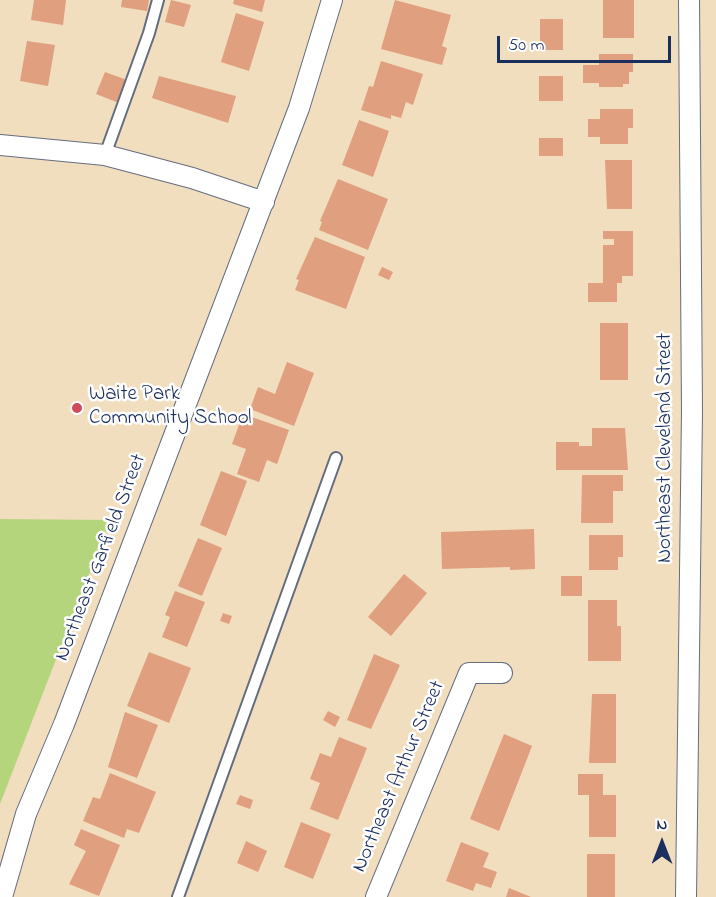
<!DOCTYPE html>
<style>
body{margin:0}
#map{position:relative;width:716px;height:897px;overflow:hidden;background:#f0debe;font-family:"Indie Flower",sans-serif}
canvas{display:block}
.north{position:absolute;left:632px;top:813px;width:60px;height:60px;-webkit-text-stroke:4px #fff;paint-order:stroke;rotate:0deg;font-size:16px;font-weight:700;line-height:24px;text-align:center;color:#1b2f5e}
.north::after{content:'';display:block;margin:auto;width:21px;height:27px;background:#1b2f5e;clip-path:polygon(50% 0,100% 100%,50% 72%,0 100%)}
.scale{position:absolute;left:497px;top:36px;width:174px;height:27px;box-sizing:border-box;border:3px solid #1b2f5e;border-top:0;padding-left:8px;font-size:18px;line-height:21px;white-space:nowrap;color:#1b2f5e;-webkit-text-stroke:4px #fff;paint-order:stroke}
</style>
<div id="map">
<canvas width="716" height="897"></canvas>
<div class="north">N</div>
<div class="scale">50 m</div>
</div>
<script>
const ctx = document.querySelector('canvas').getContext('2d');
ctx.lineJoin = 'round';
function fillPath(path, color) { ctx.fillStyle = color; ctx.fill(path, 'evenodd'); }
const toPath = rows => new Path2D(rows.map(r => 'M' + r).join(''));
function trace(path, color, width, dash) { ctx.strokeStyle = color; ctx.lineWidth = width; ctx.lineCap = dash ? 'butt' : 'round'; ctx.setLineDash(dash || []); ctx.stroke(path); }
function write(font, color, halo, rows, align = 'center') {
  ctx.font = font + ' "Indie Flower",sans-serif'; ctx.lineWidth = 5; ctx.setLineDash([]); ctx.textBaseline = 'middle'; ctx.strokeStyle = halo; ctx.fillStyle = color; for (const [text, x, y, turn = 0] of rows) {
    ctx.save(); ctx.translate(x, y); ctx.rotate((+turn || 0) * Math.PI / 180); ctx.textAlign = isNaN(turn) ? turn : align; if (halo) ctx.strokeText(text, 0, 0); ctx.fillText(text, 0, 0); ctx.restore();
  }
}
fillPath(toPath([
 [0,519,110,520,0,804]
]), '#b4d57c');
fillPath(toPath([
 [34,0,66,0,63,25,31,20],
 [122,0,149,0,147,11,121,7],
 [171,0,191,5,184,27,165,22],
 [234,0,265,0,262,12,233,4],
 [395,0,451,15,442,46,447,48,442,65,381,49],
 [603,0,634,0,634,38,603,38],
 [236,13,264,22,249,71,221,62],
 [540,19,563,19,563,50,540,50],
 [27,41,55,45,48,86,20,81],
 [599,54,633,54,633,72,629,72,629,84,623,84,623,87,599,87,599,83,583,83,583,65,599,65],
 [381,61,423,74,413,105,406,102,401,118,391,115,391,119,361,110,369,86,373,87],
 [105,72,127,80,119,103,96,94],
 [159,76,236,96,228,123,152,98],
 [539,76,563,76,563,101,539,101],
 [600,109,633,109,633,128,628,128,628,144,600,144,600,137,588,137,588,119,600,119],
 [359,120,389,131,373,177,342,165],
 [539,138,563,138,563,156,539,156],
 [605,160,632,160,632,209,607,209],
 [338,179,388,199,368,250,319,230,322,222,320,221],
 [603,231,633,231,633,276,622,276,622,283,617,283,617,302,588,302,588,283,603,283,603,245,614,245,614,239,603,239],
 [315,237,365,257,346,309,295,290,299,280,296,279],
 [382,267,393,272,389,280,378,275],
 [600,323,628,323,628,380,600,380],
 [287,362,314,373,294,426,250,409,258,387,275,394],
 [243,414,289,430,277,464,267,460,259,482,237,474,246,449,232,444],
 [592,428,625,428,628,470,556,470,556,442,579,442,579,446,592,446],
 [221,471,247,481,226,536,200,525],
 [582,475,623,475,623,491,613,491,613,523,581,523],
 [534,529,535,569,510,570,510,567,442,569,441,532],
 [589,535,623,535,623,557,618,557,618,570,589,570],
 [198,538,222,548,202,596,178,586],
 [404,574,427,593,391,636,368,617],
 [561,576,582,576,582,596,561,596],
 [175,591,205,602,187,647,162,637,170,617,165,615],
 [588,600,617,600,617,626,621,626,621,661,588,661],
 [223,613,232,616,229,624,220,621],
 [149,652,191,668,169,723,127,706],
 [374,654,400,665,371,729,347,720],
 [592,694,616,694,616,763,589,763],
 [328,711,340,717,335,727,323,720],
 [125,712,158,725,137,778,108,767],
 [504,734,532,746,499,831,470,819],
 [339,737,367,748,338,820,310,809,320,783,310,779,320,753,331,757],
 [110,773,156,792,139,833,127,829,124,838,83,821,93,797,100,799],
 [578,774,603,774,603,795,616,795,616,837,589,837,589,795,578,795],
 [240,795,253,800,250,809,236,804],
 [301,822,331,834,313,879,284,867],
 [81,829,120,845,99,896,69,884,86,851,74,845],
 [246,841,267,851,258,872,237,863],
 [461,842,489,853,483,867,497,872,491,888,476,883,473,891,446,881],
 [587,854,615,854,615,897,587,897],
 [509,888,531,897,506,897]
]), '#e09f7e');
const lane = toPath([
 [105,155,149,33,158,0],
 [178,897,336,458]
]);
const street = toPath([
 [0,145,105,155,192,178,264,202],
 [2,897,26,814,64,724,299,108,332,0],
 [376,897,469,673,502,673],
 [686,897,692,410,689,0]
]);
trace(lane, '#666c80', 14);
trace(street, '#666c80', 22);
trace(lane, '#fff', 10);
trace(street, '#fff', 20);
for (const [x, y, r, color] of [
 [77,408,6,"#d1495b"]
]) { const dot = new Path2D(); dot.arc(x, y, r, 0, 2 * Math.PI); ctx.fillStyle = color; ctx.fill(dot); trace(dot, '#fff', 2); }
write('21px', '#1b2f5e', '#fff', [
 ["Waite Park",89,396],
 ["Community School",89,420]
], 'left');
write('21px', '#1b2f5e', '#fff', [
 ["Northeast Cleveland Street",667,448,-90],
 ["Northeast Garfield Street",102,558,-69],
 ["Northeast Arthur Street",400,777,-67]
]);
</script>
